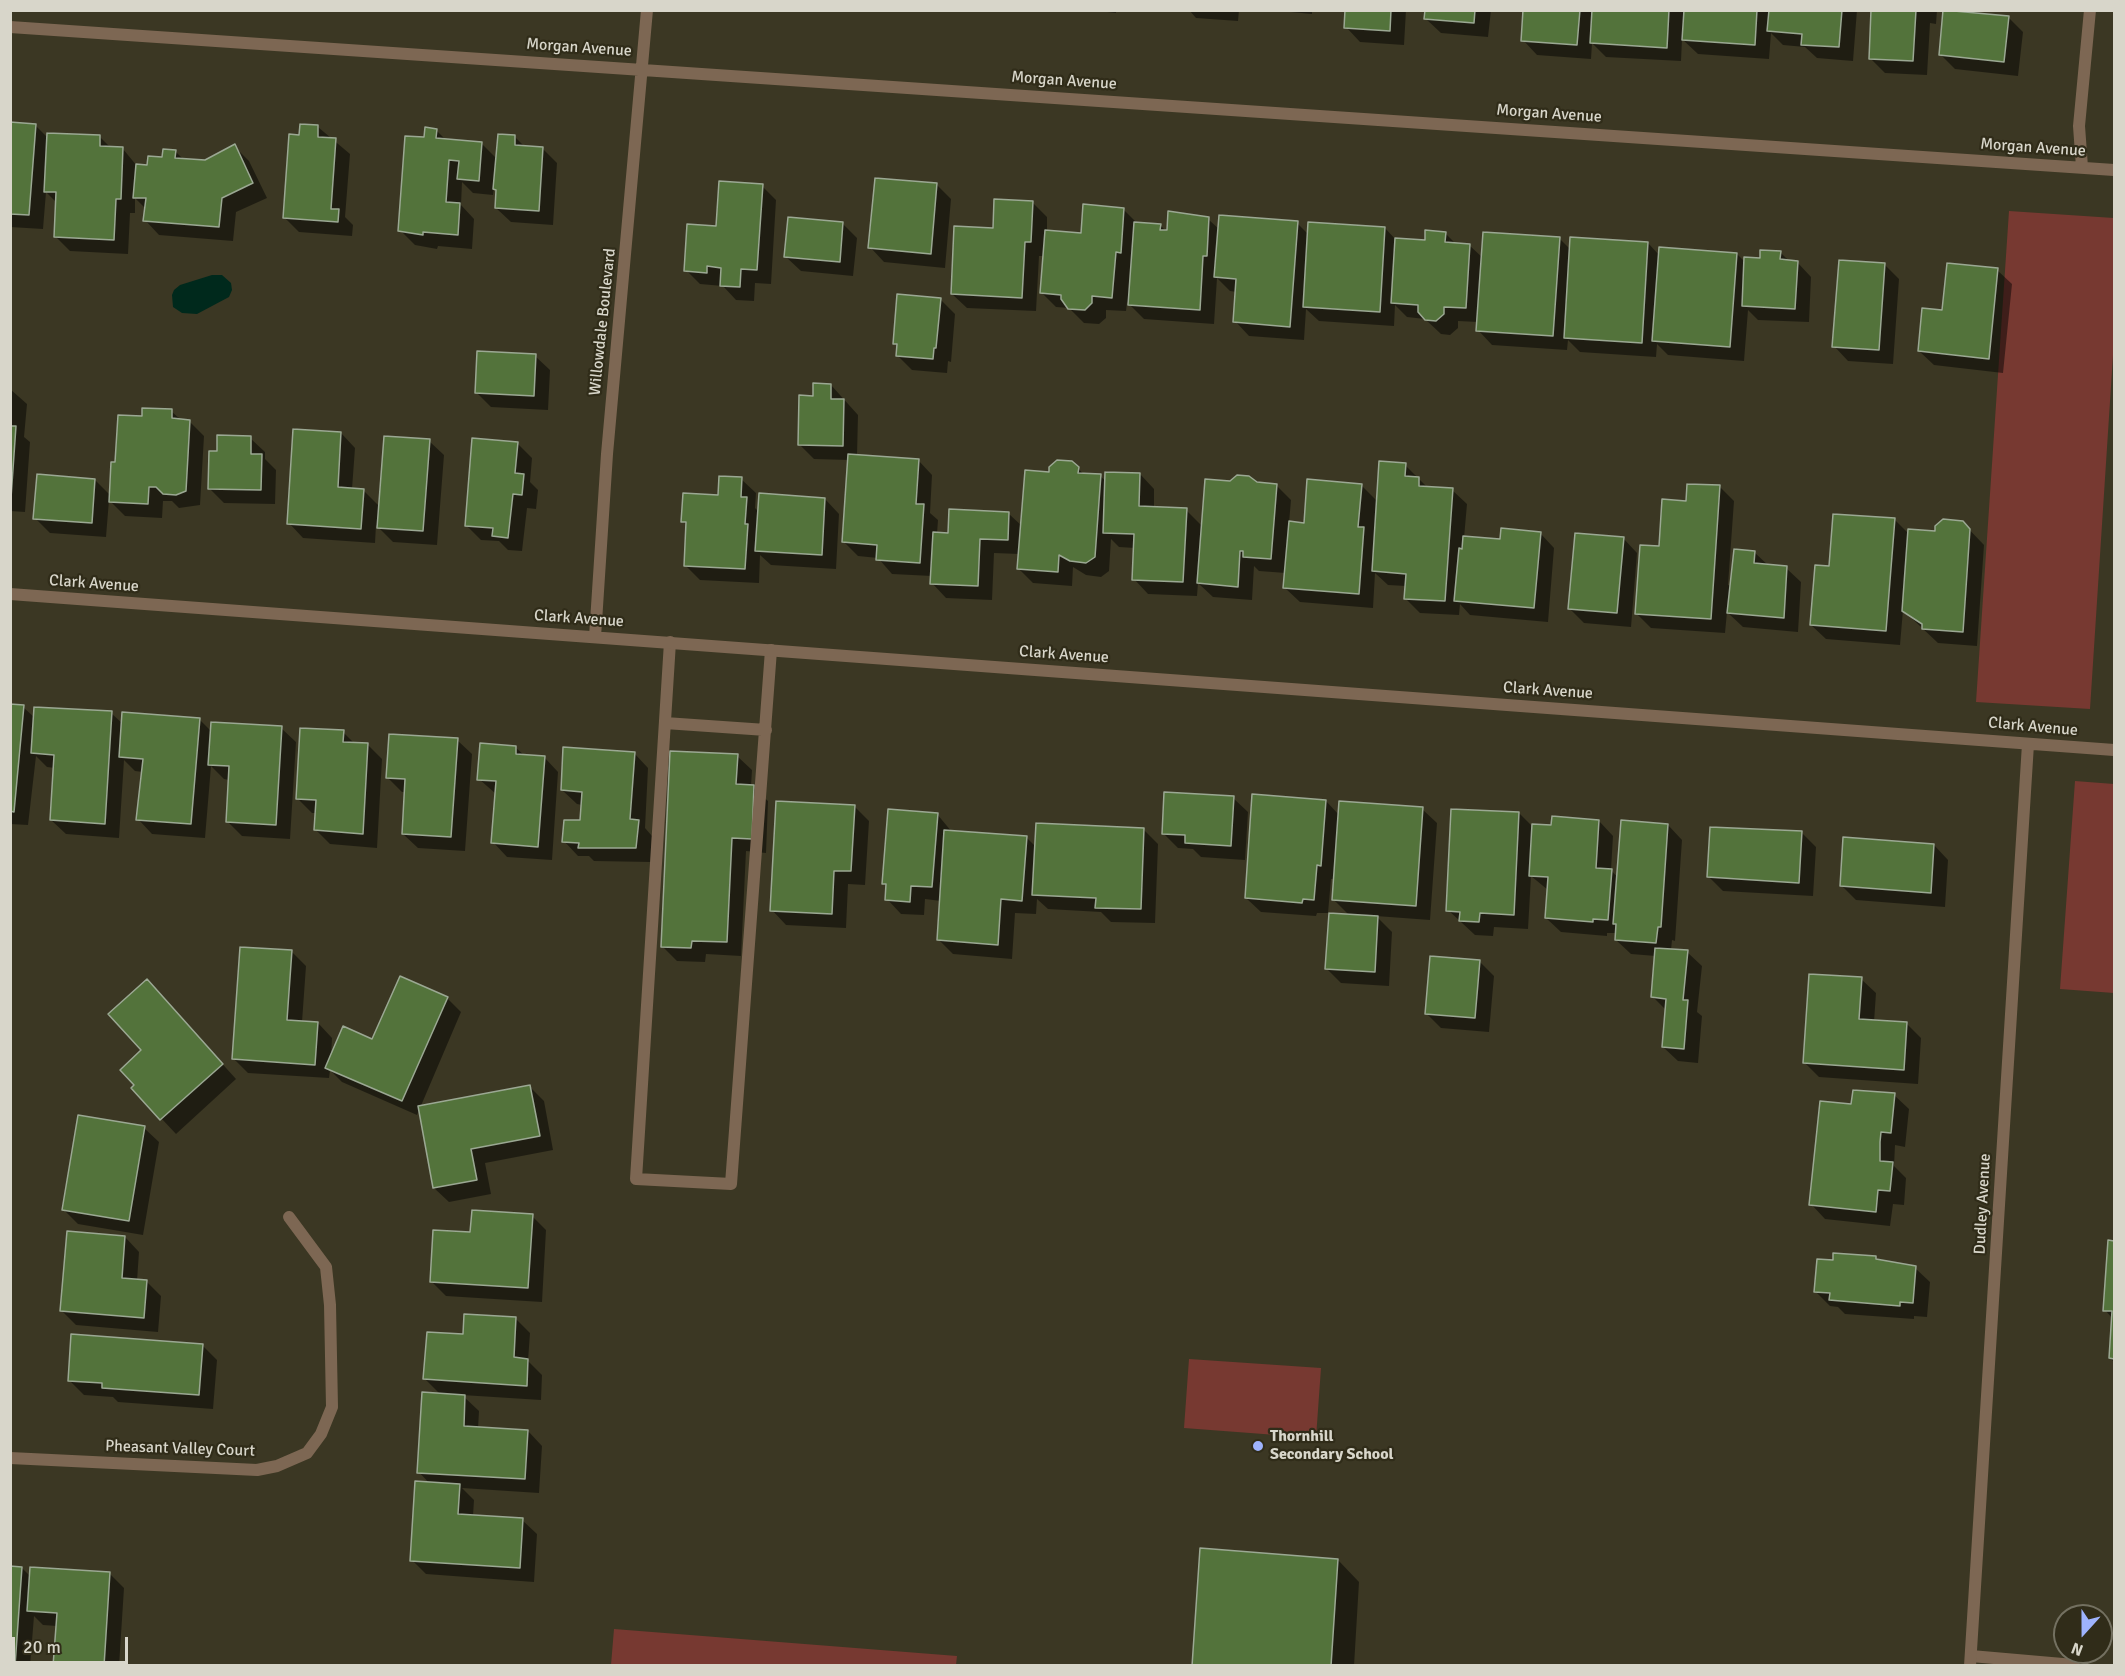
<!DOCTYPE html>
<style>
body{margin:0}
#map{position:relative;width:2125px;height:1676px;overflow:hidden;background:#3b3723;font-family:Signika,sans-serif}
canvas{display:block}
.frame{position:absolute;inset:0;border:12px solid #d8d6ca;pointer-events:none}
.north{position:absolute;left:2053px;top:1604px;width:60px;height:60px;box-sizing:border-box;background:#302c19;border:2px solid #737060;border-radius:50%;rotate:201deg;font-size:16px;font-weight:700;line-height:24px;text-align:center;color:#d8d6ca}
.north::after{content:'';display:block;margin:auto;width:21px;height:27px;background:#9eb3fd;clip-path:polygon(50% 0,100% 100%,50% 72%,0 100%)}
.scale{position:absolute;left:12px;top:1637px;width:116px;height:27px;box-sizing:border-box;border:3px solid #d8d6ca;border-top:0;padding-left:8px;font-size:18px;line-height:21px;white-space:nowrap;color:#d8d6ca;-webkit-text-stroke:4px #302c19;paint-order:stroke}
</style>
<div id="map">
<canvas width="2125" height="1676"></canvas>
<div class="frame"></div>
<div class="north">N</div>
<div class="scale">20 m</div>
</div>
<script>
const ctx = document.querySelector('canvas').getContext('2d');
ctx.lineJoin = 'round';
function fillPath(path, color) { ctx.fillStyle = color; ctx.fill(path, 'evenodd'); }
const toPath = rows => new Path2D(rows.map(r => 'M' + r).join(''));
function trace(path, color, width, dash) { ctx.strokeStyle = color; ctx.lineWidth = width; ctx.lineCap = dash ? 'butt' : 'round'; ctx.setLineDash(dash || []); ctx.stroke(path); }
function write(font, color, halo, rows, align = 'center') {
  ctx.font = font + ' Signika,sans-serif'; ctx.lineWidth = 4.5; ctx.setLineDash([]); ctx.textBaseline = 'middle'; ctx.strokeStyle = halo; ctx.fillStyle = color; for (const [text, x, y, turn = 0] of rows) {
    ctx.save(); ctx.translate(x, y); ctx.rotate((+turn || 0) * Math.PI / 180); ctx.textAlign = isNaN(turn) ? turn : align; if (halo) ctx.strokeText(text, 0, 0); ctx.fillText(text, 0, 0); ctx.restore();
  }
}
fillPath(toPath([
 [2009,211,2114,218,2114,340,2090,709,1976,702],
 [2075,781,2114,784,2114,993,2060,989],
 [1189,1359,1321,1368,1316,1438,1184,1428],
 [614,1629,957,1656,956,1665,611,1665]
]), '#773931');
fillPath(toPath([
 [212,275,222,275,231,283,232,290,229,297,197,314,182,313,173,307,172,295,174,290,180,285]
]), '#00291c');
fillPath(toPath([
 [1090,10,1116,10,1116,13],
 [1189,10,1239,10,1238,21,1196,18],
 [1269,10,1312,10,1312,14],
 [1347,10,1406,10,1404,45,1360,42,1346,27],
 [1427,10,1491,10,1488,37,1441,33,1426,19],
 [1525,10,1857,10,1853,61,1817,58,1805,47,1783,45,1771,33,1769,59,1698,54,1682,39,1681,61,1606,57,1592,43,1591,59,1537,55,1523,40],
 [1873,10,1937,10,1936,24,1930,23,1927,75,1885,73,1870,58],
 [2008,17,2023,32,2018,76,1955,69,1940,54],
 [10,123,35,125,48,138,100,137,111,148,123,149,137,166,148,167,163,159,164,151,176,152,184,160,205,162,234,146,249,161,267,198,236,212,233,241,159,235,145,220,146,209,135,198,135,213,130,213,128,254,70,251,56,237,57,203,46,192,43,229,10,227],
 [318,127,350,154,345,217,353,225,352,236,299,232,284,217,301,137],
 [436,130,447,141,481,143,497,159,515,137,525,147,542,148,557,163,553,225,511,222,496,208,497,192,494,188,493,195,473,193,462,182,461,205,474,219,472,249,438,246,437,249,415,245,400,230,425,139],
 [937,185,951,199,945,268,884,262,870,247],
 [762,186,776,200,771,284,755,283,754,301,736,300,723,286,700,284,686,270,717,228],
 [1033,203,1047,217,1047,232,1082,235,1123,209,1138,224,1160,225,1168,233,1208,219,1220,230,1297,223,1309,235,1385,228,1396,240,1426,241,1445,233,1456,244,1469,245,1483,258,1559,238,1571,250,1648,243,1660,256,1737,254,1746,263,1780,252,1790,262,1797,262,1811,277,1809,322,1758,320,1748,310,1744,361,1668,355,1657,344,1656,357,1580,352,1568,340,1567,350,1492,345,1478,330,1478,322,1458,321,1458,328,1450,335,1441,334,1425,319,1407,317,1395,305,1394,326,1319,321,1306,309,1304,340,1249,336,1235,321,1237,292,1230,291,1217,278,1214,324,1144,319,1127,302,1126,311,1106,310,1106,318,1099,324,1084,323,1069,308,1056,307,1041,292,1044,256,1039,256,1036,311,967,308,952,294,994,230],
 [842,223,857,238,853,276,801,271,786,257],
 [1885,265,1899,279,1893,364,1848,361,1834,346],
 [1997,270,2012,284,2003,373,1934,365,1919,351,1943,311],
 [940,299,955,314,951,362,948,361,947,373,912,370,897,355,898,347,895,343],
 [535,356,550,370,548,410,491,407,477,393],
 [831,385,858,415,857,456,918,460,932,475,930,513,938,520,937,534,950,534,1009,514,1022,526,1050,474,1078,468,1084,475,1100,476,1107,482,1140,474,1154,489,1154,508,1186,510,1202,526,1256,484,1276,485,1291,500,1289,523,1305,524,1361,485,1378,502,1405,465,1428,488,1452,490,1467,504,1464,538,1501,540,1540,533,1554,548,1548,622,1470,615,1460,604,1459,615,1420,613,1405,598,1406,586,1388,585,1375,573,1373,608,1300,602,1285,588,1286,573,1259,571,1254,566,1252,600,1213,597,1198,583,1197,596,1148,594,1134,579,1135,548,1119,547,1111,539,1109,571,1101,577,1086,575,1073,567,1072,586,1033,583,1018,568,1019,554,994,553,992,600,946,598,932,583,932,576,892,574,878,558,858,556,844,542,849,460,814,459,799,444,814,397],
 [10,389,27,404,24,437,30,442,25,512,10,511],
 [171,411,181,420,189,421,204,436,200,505,179,508,172,501,163,501,162,518,125,516,109,500,106,537,50,533,35,518,95,480,111,496,117,464,143,418],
 [341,433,355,448,352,489,363,490,380,507,429,441,444,455,437,545,393,542,376,525,375,543,303,538,289,523],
 [250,438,265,452,265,459,276,470,275,504,224,503,209,488,218,453],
 [517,443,532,458,530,482,538,490,536,509,527,508,522,551,508,550,499,541,481,540,466,525],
 [741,479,756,493,755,508,759,512,825,499,839,514,836,569,771,565,760,555,759,583,700,580,685,565,688,526,682,521],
 [1720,487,1734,501,1728,585,1731,586,1754,552,1769,566,1786,568,1801,582,1798,632,1743,627,1727,612,1725,633,1651,628,1637,614,1660,548,1687,502],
 [1894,519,1909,534,1936,533,1962,522,1984,545,1977,646,1938,643,1903,610,1900,645,1826,639,1811,625,1830,568],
 [1623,538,1637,553,1631,627,1584,623,1570,609],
 [10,706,23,707,35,718,111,713,123,724,200,720,212,732,281,728,296,742,290,839,242,836,227,821,229,780,224,779,211,766,205,838,152,834,138,819,143,772,135,771,124,760,119,838,66,834,51,820,55,768,47,767,36,756,28,825,10,824],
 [343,732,355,744,368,745,382,759,377,848,330,844,316,830,317,813,312,813,297,798],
 [457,740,472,754,465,851,418,848,403,834,406,792,402,792,387,777],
 [515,747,525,756,544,757,558,772,552,860,507,857,493,842,496,794,479,779],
 [634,753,648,768,645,828,652,836,651,862,594,861,589,856,578,856,564,841,581,822,582,805,577,804,562,790],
 [737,756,752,770,751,786,768,801,766,853,746,851,741,956,706,954,705,962,677,961,662,946],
 [1233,798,1248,812,1245,860,1201,857,1193,849,1178,848,1163,833],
 [1326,801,1340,816,1422,809,1437,823,1430,920,1376,916,1392,932,1389,986,1341,983,1327,969,1350,916,1334,900,1335,879,1331,879,1328,913,1317,913,1316,916,1261,912,1246,898],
 [855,807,869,821,865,885,848,884,846,928,786,925,772,910],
 [1519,813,1534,828,1599,821,1613,836,1611,870,1618,878,1668,825,1682,840,1675,941,1672,940,1671,950,1687,952,1702,966,1697,1012,1702,1016,1698,1063,1678,1061,1663,1047,1667,1011,1652,996,1656,956,1631,954,1616,940,1617,933,1607,933,1607,936,1561,932,1546,918,1548,890,1531,876,1528,929,1494,927,1493,936,1475,935,1448,910],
 [937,814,952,832,1026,837,1036,847,1144,830,1158,844,1155,923,1111,922,1101,912,1048,909,1037,899,1036,914,1015,913,1012,959,953,954,939,940,941,901,925,899,924,915,901,914,887,899,887,887,884,884],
 [1801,832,1816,847,1813,896,1723,891,1708,876],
 [1934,845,1948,860,1945,907,1856,900,1841,885],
 [291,951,306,966,302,1022,318,1023,332,1038,331,1058,373,1041,447,998,461,1012,417,1115,342,1082,330,1070,329,1078,248,1073,233,1058],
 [1479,961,1494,976,1489,1032,1441,1028,1426,1013],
 [1861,979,1876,993,1874,1022,1907,1024,1921,1038,1918,1084,1819,1077,1805,1063],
 [161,996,236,1079,176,1134,133,1088],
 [529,1086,544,1101,553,1150,485,1163,491,1194,449,1202,434,1188],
 [1894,1095,1909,1109,1905,1147,1895,1145,1894,1166,1906,1178,1904,1205,1893,1204,1890,1226,1825,1219,1811,1204,1853,1106],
 [144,1128,159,1142,143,1235,78,1224,64,1210],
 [532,1216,546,1230,542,1302,446,1296,431,1281,472,1234],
 [125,1237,139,1252,137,1281,147,1282,161,1296,158,1332,76,1325,61,1310],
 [2109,1242,2114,1242,2114,1362,2110,1358,2113,1319,2105,1310],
 [1875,1257,1880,1261,1915,1268,1930,1282,1927,1317,1914,1316,1914,1319,1845,1314,1838,1307,1830,1306,1816,1292,1834,1262],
 [515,1318,530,1333,528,1361,542,1375,541,1400,462,1395,479,1411,478,1429,528,1431,542,1446,539,1493,462,1488,474,1500,473,1516,522,1520,537,1534,534,1582,426,1574,412,1560,430,1484,419,1472,441,1395,425,1379,465,1335],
 [202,1345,217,1360,213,1409,118,1402,113,1397,84,1395,69,1380],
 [1338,1560,1359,1582,1354,1666,1193,1666],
 [22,1568,31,1577,110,1574,124,1588,119,1666,55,1666,57,1626,43,1625,34,1616,30,1666,10,1666]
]), '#0007');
const building = toPath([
 [1345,10,1391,10,1390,31,1344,28,1345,10],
 [1425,10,1475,10,1474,23,1424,19,1425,10],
 [1523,10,1580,10,1577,45,1521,41,1523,10],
 [1592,10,1669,10,1667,48,1590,43,1592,10],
 [1684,10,1757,10,1755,45,1682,40,1684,10],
 [1769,10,1842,10,1839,47,1801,45,1802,34,1767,31,1769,10],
 [1871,10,1916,10,1913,61,1869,59,1871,10],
 [1943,10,2009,16,2004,62,1939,55,1943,10],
 [10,122,36,124,29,215,10,214,10,122],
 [300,124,318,125,318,137,336,138,331,209,339,209,338,222,283,218,289,134,299,135,300,124],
 [425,127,437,129,436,138,482,142,479,181,457,179,459,161,449,160,446,202,460,203,458,235,423,232,423,235,398,231,405,136,424,137,425,127],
 [47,133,100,135,100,146,123,147,121,199,116,199,114,240,54,237,56,192,44,192,47,133],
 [498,134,515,135,515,145,543,147,539,211,495,208,496,190,493,189,498,134],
 [235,144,253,183,222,198,219,227,143,221,146,198,133,198,136,164,147,165,148,156,162,157,163,149,176,150,175,158,205,160,235,144],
 [875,178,937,183,931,254,868,248,875,178],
 [719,181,763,184,757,270,741,269,740,287,720,286,721,268,707,266,707,273,684,271,687,224,716,226,719,181],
 [994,199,1033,201,1031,242,1025,242,1022,298,951,294,954,226,993,228,994,199],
 [1083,204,1124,208,1121,253,1116,252,1112,298,1092,296,1092,303,1085,310,1068,309,1061,299,1061,295,1040,293,1045,230,1081,233,1083,204],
 [1168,211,1209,217,1207,256,1203,256,1200,310,1128,305,1134,222,1161,224,1160,230,1167,230,1168,211],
 [1219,215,1298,221,1290,327,1233,322,1236,279,1214,277,1219,215],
 [788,217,843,222,840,262,784,257,788,217],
 [1308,222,1385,227,1380,312,1303,307,1308,222],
 [1425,230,1446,232,1445,242,1470,244,1466,308,1444,307,1444,314,1436,321,1425,320,1418,312,1418,305,1391,303,1395,238,1425,240,1425,230],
 [1483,232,1560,237,1553,336,1476,331,1483,232],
 [1570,237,1648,242,1642,343,1564,338,1570,237],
 [1659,247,1737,253,1730,347,1652,341,1659,247],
 [1760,250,1781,251,1780,259,1798,261,1795,309,1742,306,1744,257,1760,258,1760,250],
 [1839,260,1885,263,1879,350,1832,347,1839,260],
 [1947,263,1998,268,1989,359,1918,351,1922,308,1942,310,1947,263],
 [897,294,941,298,936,348,934,348,933,359,896,356,897,344,893,344,897,294],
 [477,351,536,354,534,396,475,393,477,351],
 [813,383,831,384,831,399,844,399,843,446,798,445,799,395,813,396,813,383],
 [142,408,172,409,172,418,190,420,186,491,176,495,163,494,156,487,149,487,148,504,109,502,111,462,115,462,118,415,142,416,142,408],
 [10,426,16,426,11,498,10,498,10,426],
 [293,429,341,432,338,487,364,489,361,529,287,524,293,429],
 [217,435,251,436,251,454,262,454,261,490,208,489,209,451,217,451,217,435],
 [384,436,430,439,423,531,377,528,384,436],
 [472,438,518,442,515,473,524,474,522,495,513,494,508,538,492,536,493,528,465,526,472,438],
 [848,454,919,459,916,504,924,504,920,563,876,560,877,545,842,542,848,454],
 [1057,460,1072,461,1079,467,1078,473,1101,474,1095,557,1086,563,1070,561,1059,555,1058,572,1017,569,1025,470,1049,472,1049,467,1057,460],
 [1379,461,1406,463,1405,476,1419,477,1419,486,1453,488,1445,601,1404,599,1406,574,1372,571,1379,461],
 [1105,472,1140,473,1139,506,1187,508,1183,582,1132,580,1134,534,1103,533,1105,472],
 [37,474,95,479,92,523,33,519,37,474],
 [1237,475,1249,476,1257,482,1277,484,1271,559,1243,557,1243,551,1240,551,1238,587,1197,583,1205,479,1230,481,1237,475],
 [719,476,742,477,741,497,747,497,745,524,748,524,745,569,684,566,686,522,681,522,683,493,718,495,719,476],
 [1307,479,1362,484,1358,527,1364,527,1359,594,1283,588,1289,521,1304,523,1307,479],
 [1687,484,1720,485,1711,619,1635,614,1640,545,1659,546,1662,499,1686,501,1687,484],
 [759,493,825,498,822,555,755,551,759,493],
 [949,509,1009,512,1008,540,980,539,978,586,930,584,933,532,948,533,949,509],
 [1833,514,1895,518,1886,631,1810,625,1815,565,1829,566,1833,514],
 [1943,519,1963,521,1970,529,1963,632,1922,629,1922,624,1902,611,1908,529,1935,531,1935,526,1943,519],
 [1501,528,1541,532,1534,608,1454,601,1459,548,1462,549,1463,536,1500,539,1501,528],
 [1575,533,1624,537,1617,613,1568,609,1575,533],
 [1734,549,1755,551,1754,563,1787,566,1784,618,1727,613,1734,549],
 [10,704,24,705,14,812,10,811,10,704],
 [34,707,112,711,105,824,50,820,54,755,31,753,34,707],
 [122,712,200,718,191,824,136,820,143,759,119,757,122,712],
 [211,722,282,726,276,825,226,822,229,766,208,765,211,722],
 [300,728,344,730,343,742,368,743,363,834,314,830,316,800,296,799,300,728],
 [389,734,458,738,451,837,402,834,405,779,386,778,389,734],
 [480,743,516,746,516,754,545,756,538,847,491,843,496,781,477,780,480,743],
 [563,747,635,752,630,819,639,820,636,848,578,848,579,843,562,842,564,820,580,820,582,792,561,790,563,747],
 [670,751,738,754,736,784,754,785,752,839,732,838,727,942,692,941,691,948,661,947,670,751],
 [1164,792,1234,796,1231,846,1185,843,1185,835,1162,834,1164,792],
 [1252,794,1326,800,1321,866,1317,865,1314,900,1303,899,1302,903,1245,898,1252,794],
 [776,801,855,805,851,871,834,871,832,914,770,911,776,801],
 [1339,801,1423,807,1416,906,1332,900,1339,801],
 [888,809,938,813,932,887,911,886,910,902,885,900,886,884,882,884,888,809],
 [1451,809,1519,812,1514,915,1480,913,1479,922,1459,921,1460,912,1446,911,1451,809],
 [1552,816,1599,820,1596,868,1612,869,1608,920,1593,919,1593,922,1545,918,1548,877,1529,876,1532,824,1551,825,1552,816],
 [1621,820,1668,824,1661,927,1658,927,1656,943,1615,940,1616,924,1613,924,1621,820],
 [1036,823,1144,828,1141,909,1095,908,1096,898,1032,895,1036,823],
 [1710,827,1802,831,1799,883,1707,877,1710,827],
 [944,830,1027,836,1022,901,1001,899,998,945,937,940,944,830],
 [1843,837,1934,844,1931,893,1840,886,1843,837],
 [1329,913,1378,916,1375,972,1325,969,1329,913],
 [240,947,292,950,287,1020,318,1022,315,1065,232,1059,240,947],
 [1655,948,1688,950,1683,1000,1688,1000,1684,1049,1662,1047,1666,999,1651,997,1655,948],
 [1430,956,1480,960,1475,1018,1425,1014,1430,956],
 [1809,974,1862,977,1859,1019,1907,1022,1904,1070,1803,1063,1809,974],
 [400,976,448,997,402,1101,325,1068,343,1026,372,1039,400,976],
 [147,979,223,1064,160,1120,131,1088,134,1085,120,1070,141,1050,108,1014,147,979],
 [530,1085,540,1136,471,1149,477,1180,433,1188,418,1106,530,1085],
 [1853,1090,1895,1093,1891,1133,1881,1132,1880,1142,1880,1161,1893,1162,1890,1191,1878,1190,1876,1212,1809,1205,1820,1101,1851,1104,1853,1090],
 [78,1115,145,1126,129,1221,62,1210,78,1115],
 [472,1210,533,1214,528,1288,430,1282,433,1230,470,1232,472,1210],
 [67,1231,125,1236,122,1278,147,1280,144,1318,60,1311,67,1231],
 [2108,1240,2114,1241,2114,1359,2109,1358,2112,1311,2103,1311,2108,1240],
 [1833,1253,1876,1256,1876,1259,1916,1266,1913,1303,1900,1302,1900,1306,1829,1300,1830,1293,1814,1292,1817,1259,1833,1260,1833,1253],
 [464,1314,516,1317,514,1357,528,1359,527,1386,423,1379,427,1332,463,1334,464,1314],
 [71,1334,203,1344,199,1395,102,1388,102,1383,68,1381,71,1334],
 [422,1392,465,1395,464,1426,528,1430,525,1479,417,1473,422,1392],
 [415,1481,460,1484,458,1514,523,1518,520,1568,410,1561,415,1481],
 [1200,1548,1338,1559,1331,1666,1192,1666,1200,1548],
 [10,1566,22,1567,15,1666,10,1666,10,1566],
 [30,1567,110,1572,104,1666,53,1666,57,1613,27,1611,30,1567]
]);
fillPath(building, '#53733b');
trace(building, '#9ba893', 1.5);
trace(toPath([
 [670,642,636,1179,731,1184,771,650],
 [665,723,766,730],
 [1971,1656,2074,1665]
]), '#7d6753', 12);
trace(toPath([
 [10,27,2114,170],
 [2082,167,2079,126,2090,10],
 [10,594,2114,750],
 [595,637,607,454,647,10],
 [10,1458,257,1470,277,1466,307,1453,321,1434,332,1407,330,1305,326,1267,289,1217],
 [1970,1666,2028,744]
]), '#7d6753', 12);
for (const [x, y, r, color] of [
 [1258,1446,6,"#9eb3fd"]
]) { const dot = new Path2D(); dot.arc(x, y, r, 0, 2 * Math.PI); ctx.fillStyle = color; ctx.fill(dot); trace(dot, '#302c19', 2); }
write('16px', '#d8d6ca', '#302c19', [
 ["Morgan Avenue",579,48,4],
 ["Morgan Avenue",1064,81,4],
 ["Morgan Avenue",1549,114,4],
 ["Morgan Avenue",2033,148,4],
 ["Willowdale Boulevard",603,322,-84],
 ["Clark Avenue",94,584,4],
 ["Clark Avenue",579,619,4],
 ["Clark Avenue",1064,655,4],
 ["Clark Avenue",1548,691,4],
 ["Clark Avenue",2033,727,5],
 ["Dudley Avenue",1983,1204,-87],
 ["Pheasant Valley Court",180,1449,2]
]);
write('bold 16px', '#d8d6ca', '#302c19', [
 ["Thornhill",1270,1437],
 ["Secondary School",1270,1455]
], 'left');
</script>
